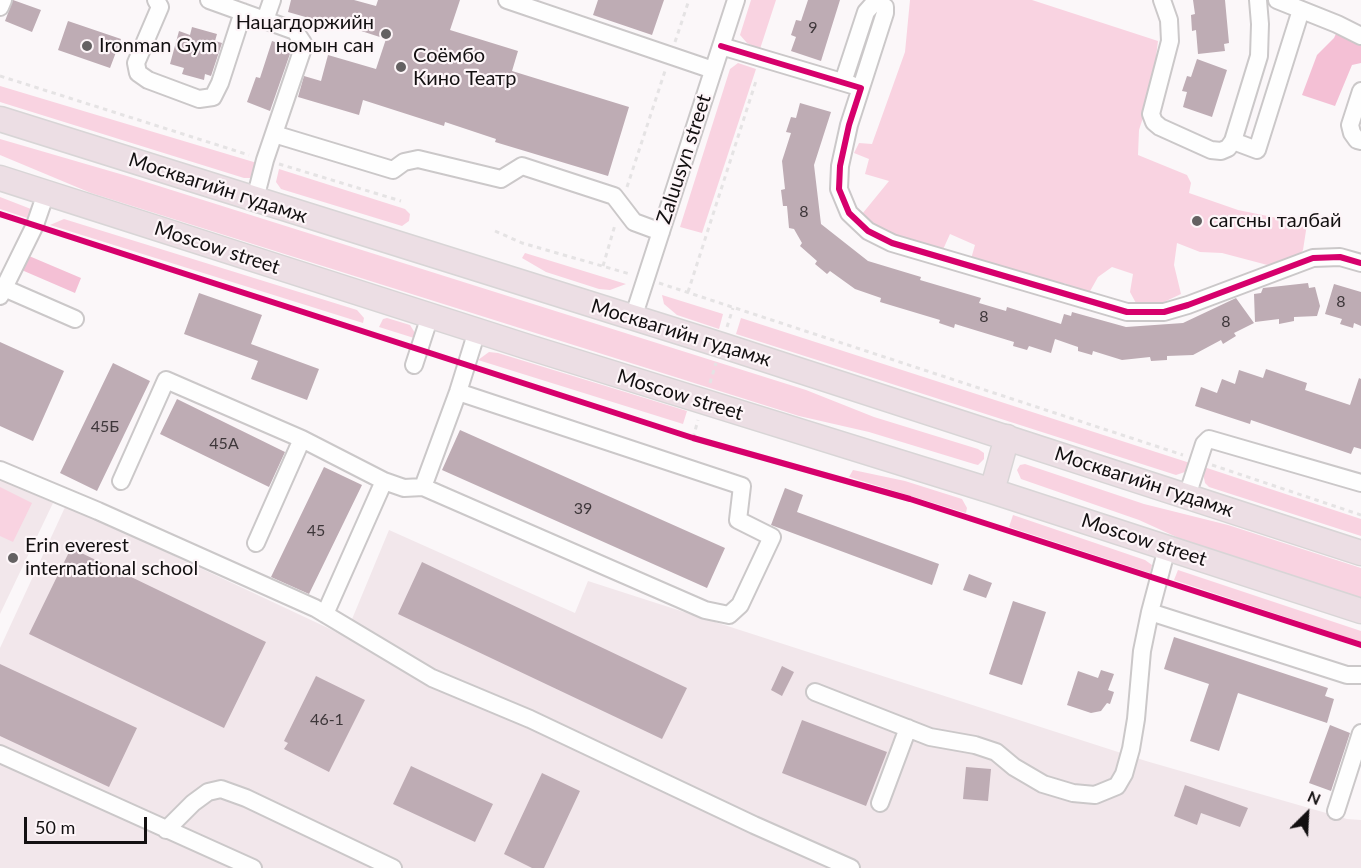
<!DOCTYPE html>
<meta charset="utf-8">
<style>
body{margin:0}
#map{position:relative;width:1361px;height:868px;overflow:hidden;background:#fbf7f9;font-family:Lato,sans-serif}
canvas{display:block}
.north{position:absolute;left:1277px;top:784px;width:60px;height:60px;-webkit-text-stroke:4px #fdf5f8;paint-order:stroke;rotate:24deg;font-size:16px;font-weight:700;line-height:24px;text-align:center;color:#131011}
.north::after{content:'';display:block;margin:auto;width:21px;height:27px;background:#131011;clip-path:polygon(50% 0,100% 100%,50% 72%,0 100%)}
.scale{position:absolute;left:24px;top:817px;width:123px;height:27px;box-sizing:border-box;border:3px solid #131011;border-top:0;padding-left:8px;font-size:18px;line-height:21px;white-space:nowrap;color:#131011;-webkit-text-stroke:4px #fdf5f8;paint-order:stroke}
</style>
<div id="map">
<canvas width="1361" height="868"></canvas>
<div class="north">N</div>
<div class="scale">50 m</div>
</div>
<script>
const ctx = document.querySelector('canvas').getContext('2d');
ctx.lineJoin = 'round';
function fillPath(path, color) { ctx.fillStyle = color; ctx.fill(path, 'evenodd'); }
const toPath = rows => new Path2D(rows.map(r => 'M' + r).join(''));
function trace(path, color, width, dash) { ctx.strokeStyle = color; ctx.lineWidth = width; ctx.lineCap = dash ? 'butt' : 'round'; ctx.setLineDash(dash || []); ctx.stroke(path); }
function write(font, color, halo, rows, align = 'center') {
  ctx.font = font + ' Lato,sans-serif'; ctx.lineWidth = 4.5; ctx.setLineDash([]); ctx.textBaseline = 'middle'; ctx.strokeStyle = halo; ctx.fillStyle = color; for (const [text, x, y, turn = 0] of rows) {
    ctx.save(); ctx.translate(x, y); ctx.rotate((+turn || 0) * Math.PI / 180); ctx.textAlign = isNaN(turn) ? turn : align; if (halo) ctx.strokeText(text, 0, 0); ctx.fillText(text, 0, 0); ctx.restore();
  }
}
fillPath(toPath([
 [0,479,53,503,0,614],
 [66,505,345,636,389,530,575,613,588,581,1146,761,1347,819,1361,820,1361,868,0,868,0,648]
]), '#f2e7eb');
fillPath(toPath([
 [751,0,776,0,760,49,747,43,740,35],
 [910,0,1032,0,1158,41,1152,90,1139,130,1138,155,1187,175,1191,183,1189,193,1238,210,1307,224,1303,250,1294,264,1275,267,1222,253,1200,252,1177,243,1174,265,1181,294,1164,302,1137,305,1130,292,1133,274,1112,267,1098,277,1089,293,1064,283,1050,295,969,266,975,245,950,234,941,254,858,219,889,181,865,174,869,159,854,153,859,143,872,144,905,52],
 [738,63,756,69,702,233,680,227,730,69],
 [0,86,257,163,253,175,250,178,244,178,0,102],
 [0,139,127,176,806,390,874,417,978,449,984,453,984,459,978,465,974,464,869,432,799,416,91,193,0,155],
 [279,169,405,209,410,214,409,221,402,226,281,189,276,182],
 [0,197,31,209,34,214,33,220,0,209],
 [64,219,357,310,364,318,363,323,50,225],
 [525,253,626,284,610,290,599,289,546,272,522,258],
 [662,295,723,314,719,329,677,315,664,304],
 [387,318,410,325,415,333,414,338,379,327,383,319],
 [741,318,1190,463,1185,472,1176,475,736,334],
 [489,352,498,353,687,411,683,424,478,360],
 [1025,464,1144,504,1228,525,1361,568,1361,598,1192,544,1139,520,1021,479,1017,470,1020,465],
 [1204,467,1361,519,1361,536,1209,487,1205,483,1203,473],
 [853,470,905,481,962,499,967,508,966,513,849,477],
 [0,487,32,503,13,542,0,536],
 [1013,515,1145,560,1152,565,1150,573,1009,527],
 [1178,570,1361,631,1361,642,1174,580]
]), '#f9d3e1');
fillPath(toPath([
 [1342,21,1361,29,1361,63,1352,65,1335,106,1302,95,1317,55,1334,38],
 [22,253,81,278,75,293,17,268]
]), '#f4c0d5');
fillPath(toPath([
 [13,0,41,10,32,32,5,21],
 [291,0,354,0,376,6,378,0,460,0,450,30,518,51,512,71,629,107,608,176,495,142,496,139,445,122,444,126,363,100,359,115,298,97,304,76,321,81,328,55,376,69,386,39,352,28,351,30,288,12],
 [598,0,664,0,652,35,593,15],
 [808,0,840,0,821,61,791,51,796,37,791,35,796,20,801,21],
 [1193,0,1225,0,1229,43,1224,44,1225,51,1198,54,1196,30,1192,31,1191,15,1195,14],
 [68,21,121,39,110,68,58,50],
 [192,27,217,34,215,41,222,43,211,76,205,74,204,80,182,74,184,68,170,64,179,31,190,35],
 [272,41,292,48,270,111,247,102,256,77,260,78],
 [1197,59,1227,70,1212,117,1183,107,1187,92,1182,91,1187,76,1191,77],
 [800,103,831,112,814,165,821,224,868,261,921,277,920,280,981,298,979,303,1006,311,1007,307,1061,324,1064,314,1071,316,1072,312,1126,327,1183,323,1236,298,1254,323,1234,333,1236,336,1223,344,1221,340,1193,355,1167,356,1167,360,1151,361,1150,357,1122,360,1093,351,1092,355,1078,351,1078,347,1055,339,1051,353,1029,346,1027,350,1013,346,1014,342,955,324,954,328,939,323,940,320,880,302,881,298,855,289,830,271,827,274,815,264,817,261,800,246,802,243,794,229,789,228,787,206,783,206,781,190,785,189,782,161,791,133,786,132,791,117,796,118],
 [1308,283,1309,288,1315,287,1320,306,1317,316,1294,317,1294,321,1279,324,1279,319,1255,322,1254,294,1261,293,1263,288],
 [1334,284,1361,292,1361,326,1354,323,1353,328,1340,324,1342,319,1325,314],
 [199,293,262,315,251,344,319,369,307,400,251,379,258,361,184,334],
 [0,342,64,371,33,441,0,426],
 [113,363,150,381,97,491,60,473],
 [1266,369,1307,383,1305,390,1350,405,1359,378,1361,379,1361,449,1354,447,1351,454,1251,420,1250,424,1195,406,1201,387,1217,393,1222,379,1235,384,1239,370,1263,378],
 [177,399,285,452,269,487,160,434],
 [460,430,725,548,707,588,442,470],
 [324,467,362,485,309,594,271,577],
 [785,488,803,495,797,512,939,564,932,585,771,525],
 [71,548,266,642,224,728,29,634],
 [422,562,687,688,662,739,398,614],
 [969,574,992,583,986,598,963,590],
 [1013,601,1046,612,1022,685,989,674],
 [1174,637,1328,688,1325,696,1334,699,1327,723,1238,693,1219,751,1190,741,1209,684,1164,669],
 [0,664,137,728,109,787,0,736],
 [782,666,794,672,782,696,771,690],
 [1101,670,1114,674,1108,690,1114,692,1110,704,1107,703,1101,711,1091,713,1067,705,1078,671,1098,678],
 [316,676,365,700,329,772,284,749,288,743,284,741],
 [802,720,887,752,866,806,782,773],
 [1330,725,1350,733,1331,791,1309,783],
 [411,766,493,804,475,842,393,804],
 [966,767,991,769,988,801,963,799],
 [542,773,580,791,544,868,532,868,504,854],
 [1185,785,1248,808,1240,827,1201,813,1197,825,1174,816]
]), '#beacb4');
const minor = toPath([
 [156,0,160,7,136,63,138,73,148,80,199,99,213,97,220,83,243,12],
 [209,0,295,31,303,43,302,51,265,160,255,199],
 [507,0,713,70],
 [1162,0,1169,20,1170,41,1151,114,1154,122,1160,127,1211,150,1221,151,1228,148,1233,141,1259,56,1260,24,1258,0],
 [1277,0,1337,24,1361,36],
 [0,7,3,0],
 [265,20,272,0],
 [721,46,852,85],
 [843,82,866,12,874,3,879,3,885,7,885,13,849,125,840,166,839,189,849,213,868,231,892,243,1127,312,1164,312,1188,305,1313,258,1340,257,1361,263],
 [1361,91,1350,125,1352,133,1357,140,1361,141],
 [274,134,393,170,404,162,418,159,501,179,522,166,614,196,634,222,661,232],
 [1233,141,1257,150,1301,10],
 [4,288,75,319],
 [0,296,35,225,46,193],
 [633,318,736,0],
 [414,365,430,316],
 [0,470,98,511,315,608,432,678,530,719,754,825,851,868],
 [121,481,166,380,302,439,384,481],
 [423,487,458,392,477,331],
 [1187,496,1204,444,1209,439,1361,483],
 [256,543,302,439],
 [1150,612,1347,675,1361,675],
 [325,614,384,481,404,488,423,487,705,610,729,615,740,605,772,537,738,520,742,486,458,392],
 [815,692,930,737,975,745,996,752,1014,767,1043,784,1073,793,1095,795,1117,786,1124,774,1131,749,1136,719,1142,651,1150,612,1167,548],
 [0,754,253,868],
 [880,803,908,728],
 [1336,811,1361,733],
 [166,830,193,803,208,792,221,789,246,798,393,868]
]);
const highway = toPath([
 [0,119,721,345,1361,553],
 [0,178,525,346,992,491,1361,611],
 [992,491,1007,437]
]);
trace(minor, '#cbc8c9', 20);
trace(highway, '#d8d5d6', 27);
trace(toPath([
 [675,42,689,0],
 [0,76,249,155],
 [279,164,401,201],
 [627,187,665,71],
 [495,231,522,243,630,274],
 [603,266,615,225],
 [659,283,1183,455],
 [688,292,756,81],
 [727,327,733,308],
 [710,383,716,363],
 [693,438,698,420],
 [1212,465,1361,515]
]), '#e5e3e4', 3, [4.5, 4.5]);
trace(minor, '#fefefe', 16);
trace(highway, '#ecdee4', 24);
trace(toPath([
 [721,46,861,88,849,125,840,166,839,189,849,213,868,231,892,243,1127,312,1164,312,1188,305,1313,258,1340,257,1361,263],
 [0,214,693,438,910,499,1361,645]
]), '#d6006c', 6);
for (const [x, y, r, color] of [
 [386,34,6,"#646162"],
 [87,46,6,"#646162"],
 [401,67,6,"#646162"],
 [1197,221,6,"#646162"],
 [13,558,6,"#646162"]
]) { const dot = new Path2D(); dot.arc(x, y, r, 0, 2 * Math.PI); ctx.fillStyle = color; ctx.fill(dot); trace(dot, '#fdf5f8', 2); }
write('16px', '#3e373a', null, [
 ["9",813,28],
 ["8",804,212],
 ["8",1341,302],
 ["8",984,317],
 ["8",1226,322],
 ["45Б",105,427],
 ["45А",224,444],
 ["39",583,509],
 ["45",316,531],
 ["46-1",327,720]
]);
write('20px', '#131011', '#fdf5f8', [
 ["Нацагдоржийн",374,23,"right"],
 ["номын сан",374,46,"right"],
 ["Ironman Gym",99,46],
 ["Соёмбо",413,56],
 ["Кино Театр",413,79],
 ["сагсны талбай",1209,221],
 ["Erin everest",25,546],
 ["international school",25,569]
], 'left');
write('20px', '#131011', '#fdf5f8', [
 ["Zaluusyn street",684,159,-72],
 ["Москвагийн гудамж",218,188,18],
 ["Moscow street",217,248,18],
 ["Москвагийн гудамж",681,333,17],
 ["Moscow street",680,395,17],
 ["Москвагийн гудамж",1144,482,18],
 ["Moscow street",1144,540,18]
]);
</script>
